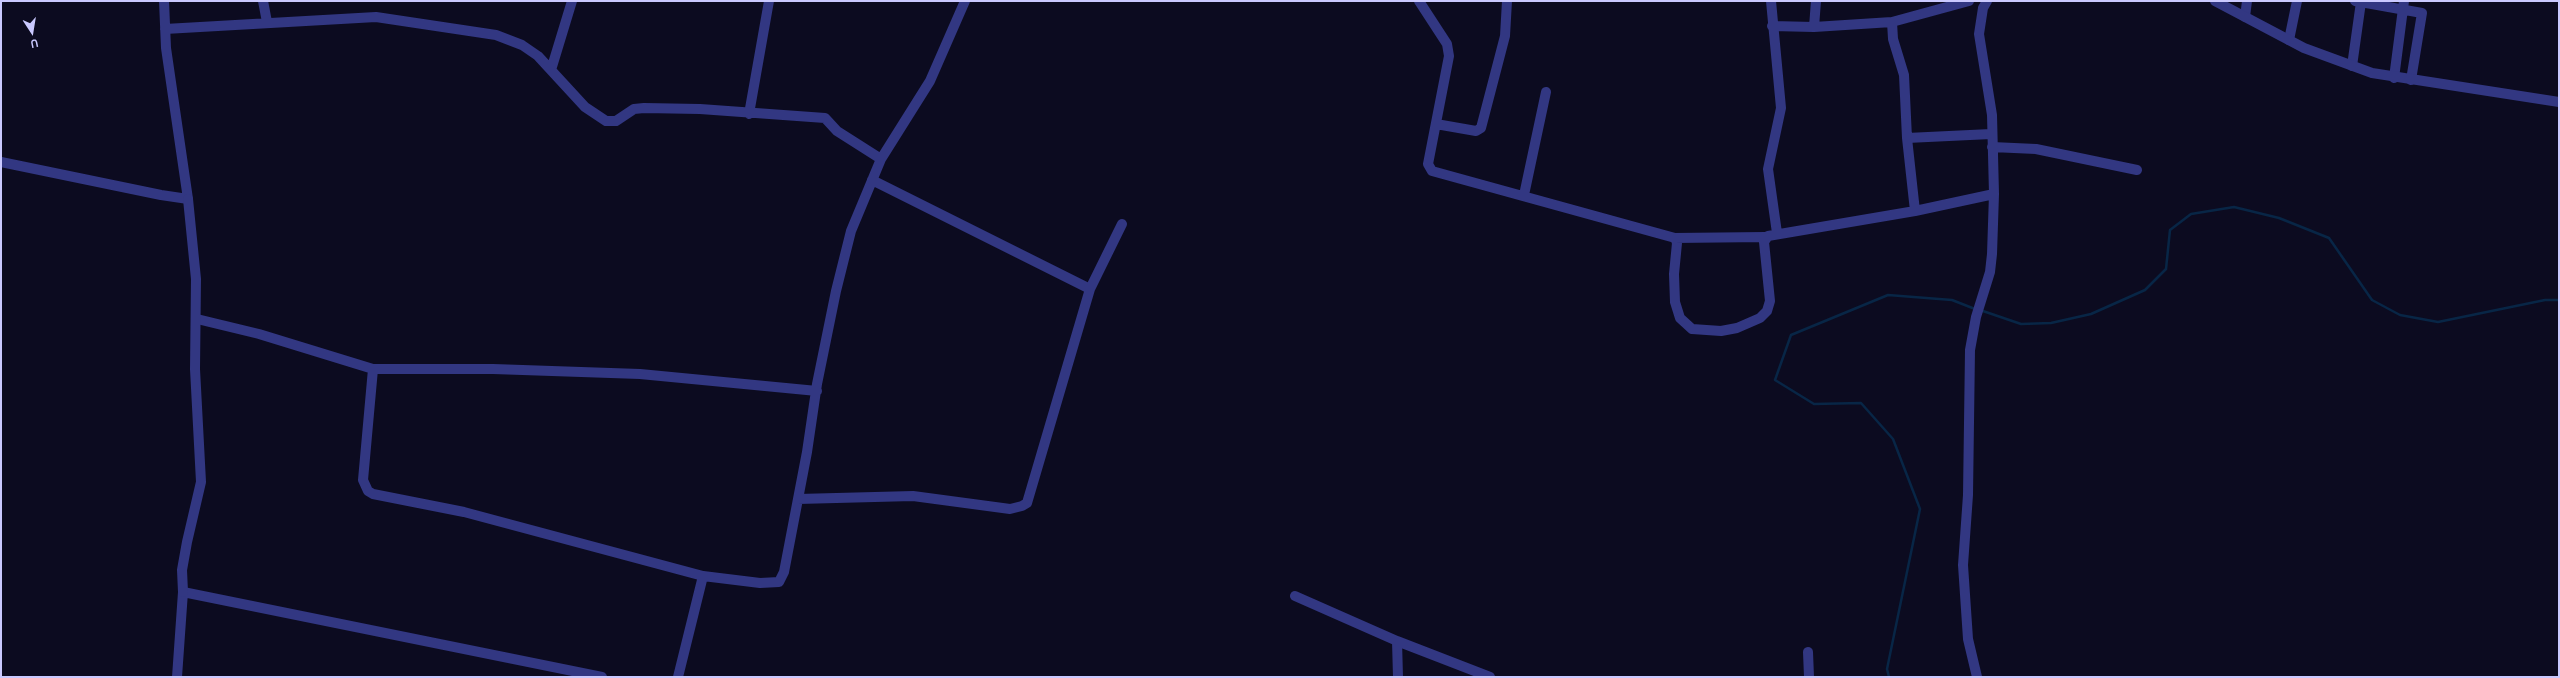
<!DOCTYPE html>
<style>
body{margin:0}
#map{position:relative;width:2560px;height:678px;overflow:hidden;background:#0c0b20;font-family:"Space Grotesk",sans-serif}
canvas{display:block}
.frame{position:absolute;inset:0;border:2px solid #cac9ff;pointer-events:none}
.north{position:absolute;left:12px;top:12px;width:40px;height:40px;-webkit-text-stroke:3px #0c0b20;paint-order:stroke;rotate:168deg;font-size:11px;font-weight:700;line-height:16px;text-align:center;color:#cac9ff}
.north::after{content:'';display:block;margin:auto;width:14px;height:18px;background:#cac9ff;clip-path:polygon(50% 0,100% 100%,50% 72%,0 100%)}
</style>
<div id="map">
<canvas width="2560" height="678"></canvas>
<div class="frame"></div>
<div class="north">U</div>
</div>
<script>
const ctx = document.querySelector('canvas').getContext('2d');
ctx.lineJoin = 'round';
const toPath = rows => new Path2D(rows.map(r => 'M' + r).join(''));
function trace(path, color, width, dash) { ctx.strokeStyle = color; ctx.lineWidth = width; ctx.lineCap = dash ? 'butt' : 'round'; ctx.setLineDash(dash || []); ctx.stroke(path); }
trace(toPath([
 [1980,310,2021,324,2051,323,2091,314,2145,290,2166,269,2170,230,2191,214,2234,207,2279,218,2329,238,2372,300,2400,315,2438,322,2545,300,2559,300],
 [1889,677,1887,669,1920,509,1893,439,1861,403,1814,404,1775,380,1791,335,1888,295,1952,300,1975,309]
]), '#082646', 2.5);
trace(toPath([
 [263,1,267,22],
 [1419,1,1447,44,1449,56,1428,164,1432,171,1675,238,1677,243,1674,274,1675,302,1680,318,1692,329,1721,331,1737,328,1760,318,1767,311,1770,301,1764,242,1768,236,1915,211,1994,194],
 [1771,1,1781,108,1768,169,1777,233],
 [2355,1,2422,13,2411,80],
 [2245,17,2247,1],
 [1892,22,1893,39,1904,75,1907,138,1915,211],
 [1772,26,1814,27,1892,22,1969,1],
 [1814,27,1816,1],
 [165,29,376,17,496,35,522,45,538,56,585,107,606,121,616,121,634,109,644,108,700,109,825,118,837,131,881,159],
 [2289,40,2297,1],
 [2352,66,2361,2],
 [551,70,572,1],
 [2394,78,2404,1],
 [749,114,769,1],
 [1436,124,1476,131,1481,128,1505,36,1507,1],
 [1907,138,1991,134],
 [1992,147,2036,149,2137,170],
 [1,162,161,195,188,199,166,48,164,1],
 [1524,195,1546,92],
 [1674,238,1765,237],
 [1090,289,1122,224],
 [197,319,259,334,373,369,493,369,640,374,817,391],
 [373,369,363,480,368,491,373,494,464,512,703,576,760,583,779,582,784,572,807,452,817,384,836,291,851,231,881,159,930,81,965,1],
 [798,499,913,496,1010,509,1022,506,1027,503,1090,289,872,180],
 [1295,596,1397,641,1490,677],
 [1397,641,1398,677],
 [1808,652,1809,677],
 [177,677,183,592,602,677],
 [678,677,703,576],
 [1977,677,1968,639,1963,565,1968,495,1970,350,1976,317,1990,272,1992,254,1994,194,1992,115,1979,34,1983,8,1987,1]
]), '#323782', 10);
trace(toPath([
 [2215,1,2304,48,2372,73,2559,102],
 [183,592,182,570,187,542,201,482,195,369,196,279,188,199]
]), '#323782', 10);
</script>
